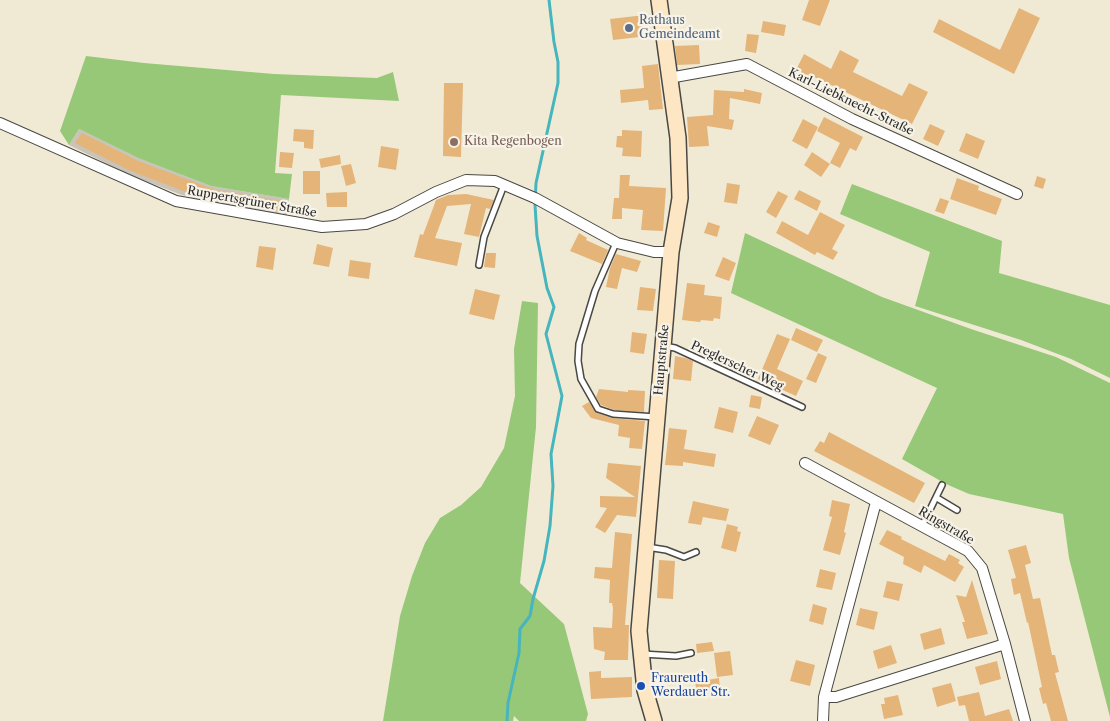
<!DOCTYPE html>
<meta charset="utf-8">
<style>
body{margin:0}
canvas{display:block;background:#f0ead4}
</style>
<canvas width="1110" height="721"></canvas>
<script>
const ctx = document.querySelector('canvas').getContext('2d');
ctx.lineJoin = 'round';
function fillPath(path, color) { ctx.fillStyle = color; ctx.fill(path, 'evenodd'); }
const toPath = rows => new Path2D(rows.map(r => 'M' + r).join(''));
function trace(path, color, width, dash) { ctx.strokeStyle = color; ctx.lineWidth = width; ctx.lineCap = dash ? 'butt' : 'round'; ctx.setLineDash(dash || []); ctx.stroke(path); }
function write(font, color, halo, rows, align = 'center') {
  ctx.font = font + ' "Libre Caslon Text",serif'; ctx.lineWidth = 4.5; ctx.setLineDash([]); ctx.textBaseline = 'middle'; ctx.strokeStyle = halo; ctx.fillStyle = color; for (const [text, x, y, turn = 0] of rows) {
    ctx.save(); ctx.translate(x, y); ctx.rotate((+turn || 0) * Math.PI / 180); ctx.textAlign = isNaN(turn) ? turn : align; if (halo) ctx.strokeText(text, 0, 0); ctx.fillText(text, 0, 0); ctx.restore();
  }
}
fillPath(toPath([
 [79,129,138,158,211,186,289,199,287,216,211,203,182,195,130,175,69,145]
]), '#c9c3b8');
fillPath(toPath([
 [86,56,144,63,274,74,377,78,393,72,399,101,281,95,275,173,292,174,289,199,211,186,138,158,79,129,69,145,60,131],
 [852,184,1002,241,999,273,1110,305,1110,378,1071,359,1021,340,915,306,930,252,840,214],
 [745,233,882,297,971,329,1056,357,1110,383,1110,717,1069,558,1063,514,969,494,946,484,902,459,937,388,731,293],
 [522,301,538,303,536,427,520,583,564,624,588,714,586,721,519,721,514,716,513,721,383,721,400,616,412,576,425,543,440,518,461,505,481,487,504,448,515,396,514,349]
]), '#97c878');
trace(toPath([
 [507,721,508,703,519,653,520,629,530,616,533,599,544,561,550,526,553,486,551,454,562,396,546,334,554,307,547,288,537,236,535,205,536,183,558,83,558,62,554,42,549,0]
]), '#46b5bd', 3);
fillPath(toPath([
 [809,0,830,0,820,26,802,20],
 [1019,8,1040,18,1014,74,933,32,939,19,1000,50],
 [645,15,648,36,613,40,610,19],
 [763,21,786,25,784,36,761,32],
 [747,34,759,35,756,53,745,51],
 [699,45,700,64,677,65,675,46],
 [840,50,859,60,853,72,902,96,909,83,928,92,912,124,810,75,808,77,796,70,804,54,831,69],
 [658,64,663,109,649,110,648,100,621,103,620,90,644,88,642,66],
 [444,83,463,83,461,157,443,156],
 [744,89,762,93,760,104,730,98,729,119,734,120,732,130,707,126,709,146,689,147,687,117,713,115,714,90,744,92],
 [824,117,863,137,856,151,850,148,840,168,830,163,840,143,817,131],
 [803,119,818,127,807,149,792,141],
 [930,124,945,131,938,146,923,139],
 [294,129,314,130,313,149,304,148,304,142,293,141],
 [622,130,642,131,641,157,622,156,623,148,616,147,617,136,622,136],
 [82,133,138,161,215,190,286,202,284,212,217,201,194,195,131,171,75,143],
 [966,133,985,141,978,159,959,151],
 [381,146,399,149,396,170,378,167],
 [280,152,294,153,292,168,279,167],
 [812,152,830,164,821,177,804,165],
 [340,155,341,164,321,168,319,159],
 [351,164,356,183,346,186,341,166],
 [303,171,320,171,320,194,303,194],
 [620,175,630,175,629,186,666,188,663,231,641,230,643,210,622,208,622,219,612,219,614,198,619,198],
 [1037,176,1046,179,1043,189,1034,186],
 [957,178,979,186,978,190,1002,199,996,215,950,199],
 [727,183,740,185,737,204,724,202],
 [799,190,821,201,817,211,794,199],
 [778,191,788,196,776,218,766,212],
 [347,192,347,207,327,207,326,193],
 [466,194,494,200,490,209,486,208,479,237,464,234,471,204,447,206,435,238,462,243,457,266,414,257,420,234,423,235,436,200,448,195],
 [940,198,949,201,944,214,935,211],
 [820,212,845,225,832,249,838,252,833,260,817,252,815,255,776,233,782,221,808,235],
 [708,222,720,226,717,237,704,233],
 [579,233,587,238,586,240,608,250,602,264,570,251],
 [317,244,333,248,329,267,313,264],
 [259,246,276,248,273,270,256,267],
 [486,253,496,253,495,268,484,267],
 [616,254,641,261,637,272,622,268,617,289,606,287,610,268],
 [723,257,736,263,729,281,715,276],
 [350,260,371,263,369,279,348,276],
 [687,283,705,285,704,295,722,297,720,319,714,318,713,321,701,320,700,322,682,320],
 [640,287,656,289,653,311,637,310],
 [475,289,500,295,494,320,469,314],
 [796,328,823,340,817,352,791,340],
 [632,332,647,334,644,354,630,352],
 [777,334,790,339,777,369,803,381,796,396,758,379],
 [818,353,827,357,816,383,806,379],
 [675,356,685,358,693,361,691,381,673,379],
 [599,389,628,392,628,390,645,391,644,412,614,410,601,405,596,397],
 [751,395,762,397,760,409,749,407],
 [589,402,597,413,612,418,645,421,642,449,629,448,630,438,618,436,619,425,591,418,582,406],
 [719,407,738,412,733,433,714,428],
 [757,416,779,425,770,445,748,436],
 [669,428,687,430,684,449,716,454,714,467,683,462,683,466,665,465],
 [829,432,925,483,914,503,814,451,820,441,824,443],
 [608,463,641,466,636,517,617,515,605,533,595,527,607,508,600,507,600,496,635,497,606,478],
 [832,500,850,504,844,532,846,533,840,555,823,550,832,517,829,516],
 [693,501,729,509,726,521,703,517,701,525,688,523],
 [727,524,738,527,737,531,741,532,736,552,721,548],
 [887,530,902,537,901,539,945,561,949,554,960,560,958,563,964,567,955,582,924,565,921,573,903,564,904,557,879,544],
 [615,532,632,534,625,625,629,625,628,660,604,660,605,652,594,649,593,627,612,628,613,608,612,603,609,603,610,580,594,578,595,567,612,568],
 [1026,545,1031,563,1025,565,1033,599,1040,598,1052,655,1055,655,1059,672,1055,673,1068,721,1051,721,1046,703,1043,704,1039,688,1042,687,1028,622,1027,623,1020,593,1014,595,1011,579,1016,578,1008,550],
 [659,560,675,561,673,599,657,598],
 [820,569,836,573,832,590,816,587],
 [972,580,988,634,967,639,962,622,965,622,956,595,966,597],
 [887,581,903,584,899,601,883,597],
 [813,604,827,608,823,625,809,621],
 [860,608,878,612,874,630,856,625],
 [941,628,945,644,924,650,920,634],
 [712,642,714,651,697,653,696,644],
 [891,645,897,663,878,669,873,651],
 [730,651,733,675,717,677,714,653],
 [796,660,815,665,810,686,790,681],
 [997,661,1001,679,980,685,975,667],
 [601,671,601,678,632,677,632,697,591,699,589,672],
 [719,678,720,689,697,693,695,682],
 [951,683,956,701,937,707,932,688],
 [979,692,985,716,1009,709,1013,721,969,721,965,705,959,706,957,697],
 [898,695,903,715,884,719,881,704,885,704,884,698]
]), '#e5b478');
const service = toPath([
 [616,243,595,291,579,344,578,361,581,379,598,409,613,414,656,417],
 [479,265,484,237,504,185],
 [664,346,675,348,802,407],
 [937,498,957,510],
 [922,526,942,485],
 [647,547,666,550,684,557,696,552],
 [642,654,676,656,691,653]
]);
const minor = toPath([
 [669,78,747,64,852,119,1017,194],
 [0,123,176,201,322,227,366,224,394,214,436,192,466,180,495,181,535,198,617,243,654,252,671,252],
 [805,463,968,551,982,568,1005,644,1025,721],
 [824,697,836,697,1005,644],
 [823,721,824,697,876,502]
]);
const secondary = toPath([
 [654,721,645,690,639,631,671,252,680,198,678,138,659,0]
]);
trace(service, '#494844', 8);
trace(minor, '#494844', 12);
trace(secondary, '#494844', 18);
trace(service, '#fff', 5);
trace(minor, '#fff', 10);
trace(secondary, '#fce6c4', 15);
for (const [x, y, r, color] of [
 [629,28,5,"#5c6f8a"],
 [454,142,5,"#8d6e63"],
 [641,686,5,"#1a4fb4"]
]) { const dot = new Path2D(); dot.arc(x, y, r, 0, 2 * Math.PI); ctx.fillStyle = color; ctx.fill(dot); trace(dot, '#f7f3e8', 2); }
write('12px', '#4e5e75', '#f7f3e8', [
 ["Rathaus",639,21],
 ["Gemeindeamt",639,35]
], 'left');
write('12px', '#2b2b2b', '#f7f3e8', [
 ["Karl-Liebknecht-Straße",851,102,26],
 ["Ruppertsgrüner Straße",252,202,10],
 ["Hauptstraße",662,360,-85],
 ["Preglerscher Weg",737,366,25],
 ["Ringstraße",946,526,30]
]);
write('12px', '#785e54', '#f7f3e8', [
 ["Kita Regenbogen",464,142]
], 'left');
write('12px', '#164399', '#f7f3e8', [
 ["Fraureuth",651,679],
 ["Werdauer Str.",651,693]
], 'left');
</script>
